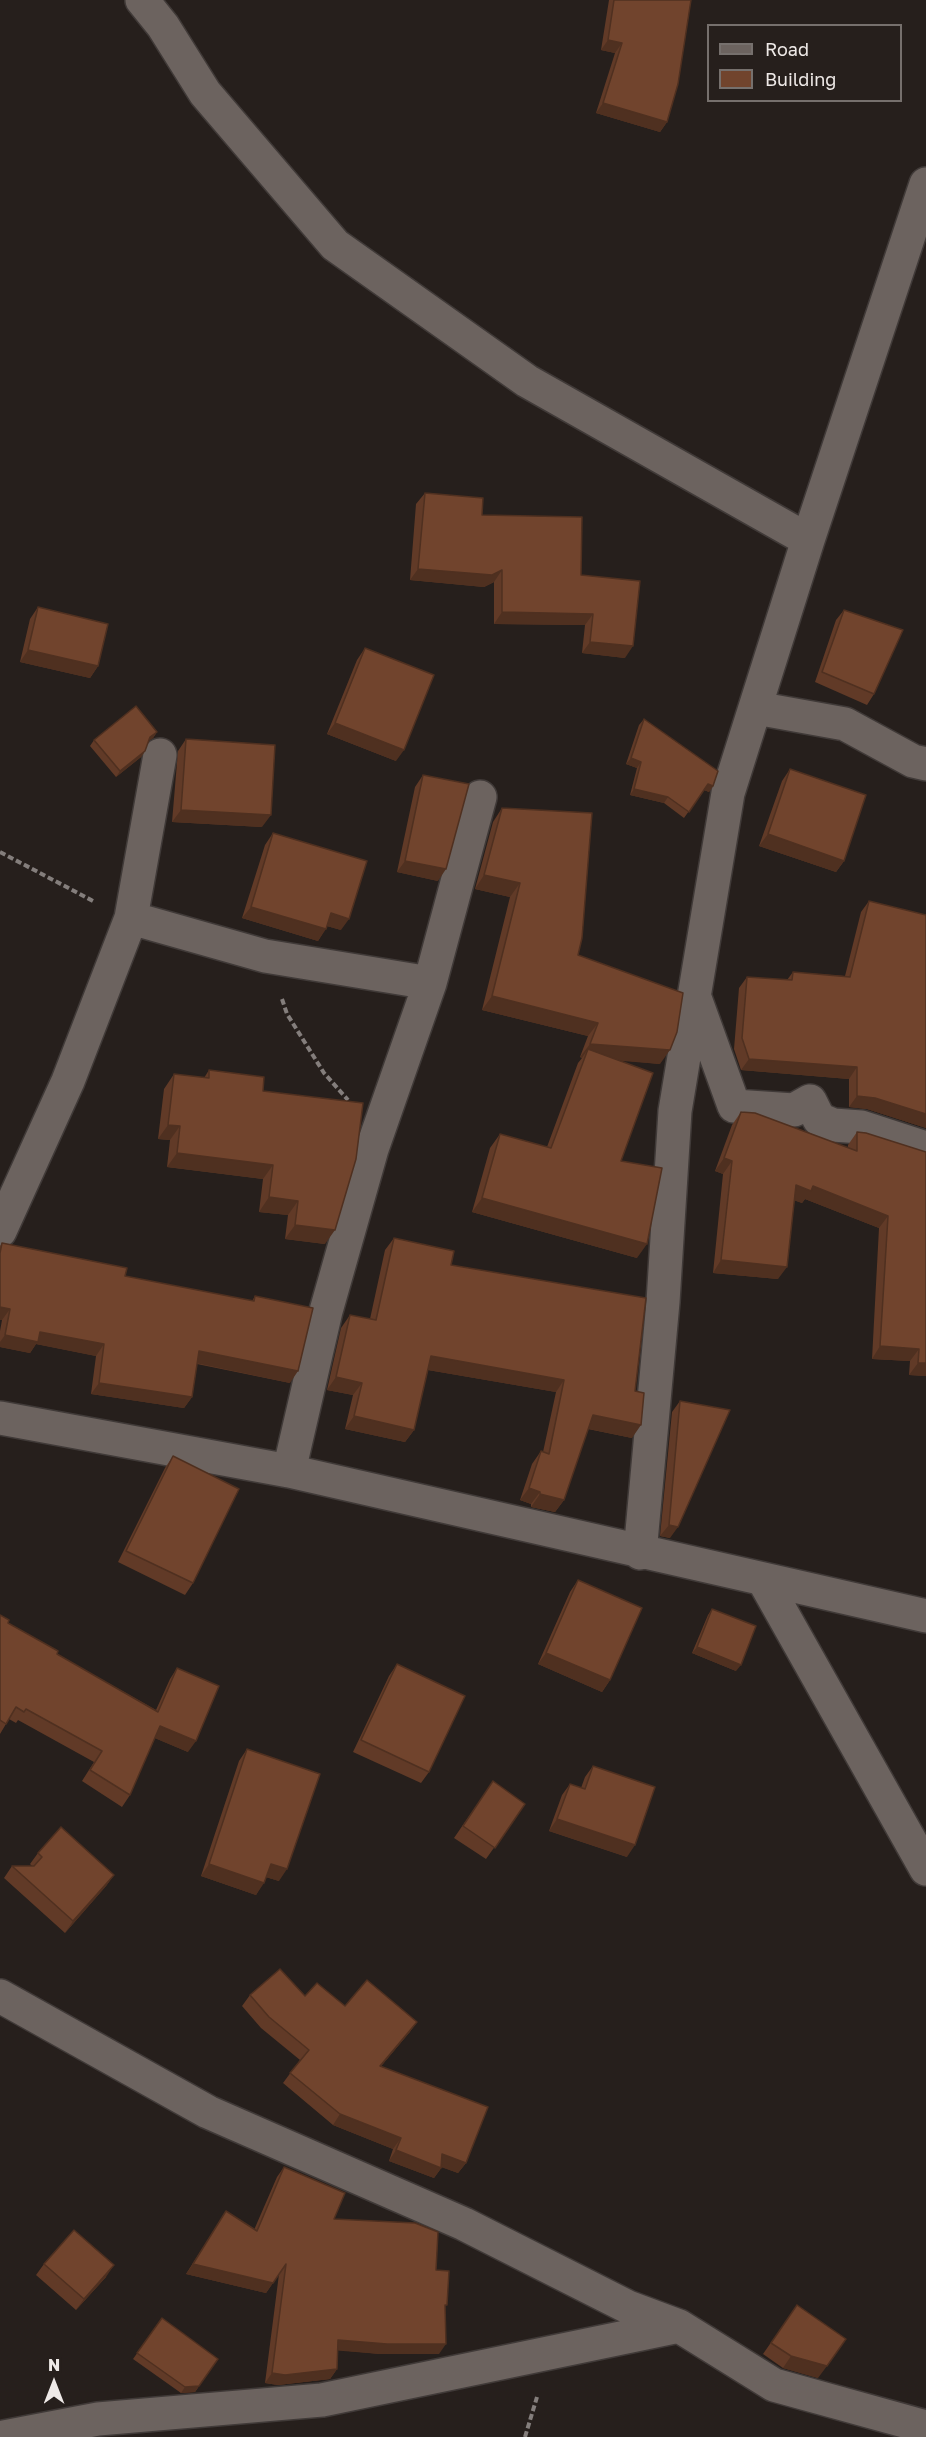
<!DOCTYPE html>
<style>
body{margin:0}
#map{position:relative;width:926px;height:2437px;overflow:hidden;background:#261f1c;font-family:"Golos Text",sans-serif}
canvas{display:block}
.legend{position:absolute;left:707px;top:24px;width:195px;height:78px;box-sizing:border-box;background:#261f1c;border:2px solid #76706d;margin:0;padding:8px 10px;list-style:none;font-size:18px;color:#eee9e7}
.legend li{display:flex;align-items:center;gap:12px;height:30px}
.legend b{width:30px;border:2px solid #76706d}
.north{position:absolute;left:24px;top:2353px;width:60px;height:60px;-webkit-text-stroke:4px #261f1c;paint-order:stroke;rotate:0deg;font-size:16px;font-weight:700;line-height:24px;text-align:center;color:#eee9e7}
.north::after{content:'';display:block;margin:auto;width:21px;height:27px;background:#eee9e7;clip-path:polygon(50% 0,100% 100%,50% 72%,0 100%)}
</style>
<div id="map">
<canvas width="926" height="2437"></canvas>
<ul class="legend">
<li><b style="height:8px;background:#6c635f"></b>Road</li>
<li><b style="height:16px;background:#71442d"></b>Building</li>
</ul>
<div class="north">N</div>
</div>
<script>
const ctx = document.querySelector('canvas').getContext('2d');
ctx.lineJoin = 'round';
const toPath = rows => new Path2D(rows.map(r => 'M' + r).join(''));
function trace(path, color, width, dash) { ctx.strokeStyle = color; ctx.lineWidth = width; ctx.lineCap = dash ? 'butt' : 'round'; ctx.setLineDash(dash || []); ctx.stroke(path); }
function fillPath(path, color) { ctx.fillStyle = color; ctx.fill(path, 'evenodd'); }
const minor = toPath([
 [142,0,163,26,205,93,335,245,527,381,808,540],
 [756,708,845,724,913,761,926,764],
 [131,918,265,956,430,983],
 [694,995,734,1106,794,1110,810,1101,819,1119,833,1125,861,1127,926,1148],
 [0,1231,68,1081,131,918,160,755],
 [0,1418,289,1471,926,1616],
 [289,1471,326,1311,372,1149,430,983,480,797],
 [640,1553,663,1302,675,1111,728,793,808,540,926,184],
 [764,1581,926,1869],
 [0,1996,208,2112,464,2224,628,2307,679,2326,774,2385,926,2427],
 [4,2437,98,2419,322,2400,679,2326]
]);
trace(minor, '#403a38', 36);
trace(toPath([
 [0,852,95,902],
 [282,999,287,1014,324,1073,348,1100],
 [525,2437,537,2397]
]), '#847e7c', 4, [6, 3]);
trace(minor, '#6c635f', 33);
fillPath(toPath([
 [609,0,691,0,667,122,660,132,596,113,615,53,601,50],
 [425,493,482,515,581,575,625,658,582,653,585,625,494,624,494,582,484,587,410,580,416,504],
 [38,607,98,666,90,678,20,662,30,619],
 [844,610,874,694,867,705,815,682,836,620],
 [365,648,396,761,327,734,357,660],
 [644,719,713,786,709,792,704,790,684,818,664,803,630,795,637,768,626,764,639,725],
 [157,732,153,738,148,741,145,751,141,757,116,777,90,746,94,740],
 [186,739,262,827,172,822,178,751],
 [790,769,844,861,836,872,759,846,782,781],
 [423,775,438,881,397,872,415,787],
 [502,808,578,955,660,1064,619,1060,621,1161,637,1258,472,1212,490,1148,500,1134,547,1147,578,1063,582,1058,580,1057,588,1036,482,1010,510,897,475,889,493,822],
 [273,833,341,930,327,926,318,941,242,918,265,845],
 [869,901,926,915,926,1128,867,1109,849,1107,849,1079,741,1070,734,1049,739,988,747,977,787,980,793,972,845,976,861,912],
 [209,1070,263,1091,325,1244,285,1239,288,1215,259,1212,263,1179,167,1167,170,1140,158,1139,164,1089,174,1074,204,1078],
 [741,1112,848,1148,848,1145,857,1132,926,1152,926,1376,909,1375,910,1361,872,1359,879,1228,805,1199,802,1203,794,1200,778,1279,713,1273,723,1174,715,1171,732,1125],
 [394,1238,451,1265,635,1391,632,1438,588,1429,564,1500,555,1512,531,1507,531,1504,520,1500,532,1464,541,1451,543,1452,556,1392,428,1370,414,1430,405,1442,345,1429,353,1395,327,1390,341,1328,350,1315,370,1319,385,1250],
 [2,1243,125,1276,252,1301,255,1296,290,1383,197,1364,192,1397,184,1408,91,1394,96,1356,36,1344,30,1353,0,1347,0,1331,2,1320,0,1320,0,1246],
 [680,1401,670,1538,660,1536,672,1412],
 [173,1456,193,1583,185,1595,118,1562,165,1468],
 [578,1580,610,1680,602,1692,538,1664,570,1592],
 [712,1609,736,1671,692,1653,708,1615],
 [0,1615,8,1623,57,1654,156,1710,170,1679,177,1668,188,1752,155,1738,130,1795,122,1807,82,1781,94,1762,18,1720,16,1723,9,1719,0,1734],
 [397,1664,429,1772,421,1783,353,1752,389,1676],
 [247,1749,279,1881,266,1877,256,1895,201,1876,239,1761],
 [593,1766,627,1857,549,1831,562,1795,570,1784,581,1788,585,1777],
 [493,1781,525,1804,486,1859,454,1838],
 [38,1853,114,1875,106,1886,65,1933,4,1878,12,1866,32,1866,30,1864],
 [250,1995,305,1996,417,2022,409,2033,381,2066,466,2163,458,2173,442,2167,434,2178,389,2161,393,2149,333,2125,283,2083,300,2060,261,2028,242,2006],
 [284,2167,334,2219,436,2270,445,2308,439,2354,380,2354,338,2350,337,2369,330,2379,278,2385,265,2383,279,2274,266,2293,186,2274,226,2211,254,2230,277,2177],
 [44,2264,106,2277,76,2310,36,2275],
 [797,2305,818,2378,783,2368,763,2354],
 [162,2318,218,2359,195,2392,181,2393,133,2359]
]), '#613a27');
fillPath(toPath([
 [608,40,622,43,615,53,601,50],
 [603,103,667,122,660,132,596,113],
 [418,569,502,570,494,582,484,587,410,580],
 [502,612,593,614,585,625,494,624],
 [590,642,633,646,625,658,582,653],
 [28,650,98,666,90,678,20,662],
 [335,723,404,750,396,761,327,734],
 [157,732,153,738,145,743,150,737],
 [145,751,141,757,116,777,120,771],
 [631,758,641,762,637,768,626,764],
 [708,784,713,786,709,792,704,790],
 [634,789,668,797,664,803,630,795],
 [181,810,271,815,262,827,172,822],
 [768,834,844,861,836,872,759,846],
 [405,861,446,869,438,881,397,872],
 [484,875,520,883,510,897,475,889],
 [251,907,326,929,318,941,242,918],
 [331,913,349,919,341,930,323,925],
 [492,996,598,1023,588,1036,482,1010],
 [590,1044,670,1050,660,1064,585,1058,588,1049,582,1058,580,1057],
 [749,1059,857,1067,849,1079,741,1070],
 [857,1096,875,1098,926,1114,926,1128,867,1109,849,1107],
 [168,1125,180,1126,170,1140,158,1139],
 [177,1153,273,1165,263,1179,167,1167],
 [724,1158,732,1161,723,1174,715,1171],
 [796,1185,813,1186,888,1216,879,1228,805,1199,802,1203,787,1198],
 [269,1197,298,1201,288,1215,259,1212],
 [482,1198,647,1244,637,1258,472,1212],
 [295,1225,335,1230,325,1244,285,1239],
 [721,1260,787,1267,778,1279,713,1273],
 [0,1307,10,1309,2,1320,0,1320],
 [40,1332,104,1344,96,1356,36,1344,30,1353,0,1347,0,1342,5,1335],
 [880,1346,919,1349,910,1361,872,1359],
 [199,1351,298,1371,290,1383,191,1362],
 [431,1356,564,1380,556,1392,422,1369],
 [918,1363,926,1363,926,1376,909,1375],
 [336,1377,362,1383,353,1395,327,1390],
 [99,1383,192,1397,184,1408,91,1394],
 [593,1415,641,1425,632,1438,584,1428],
 [354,1416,414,1430,405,1442,345,1429],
 [529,1488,540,1492,531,1504,520,1500],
 [540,1494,564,1500,555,1512,531,1507],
 [669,1525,678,1527,670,1538,660,1536],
 [697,1647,741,1665,736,1671,692,1653],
 [546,1653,610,1680,602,1692,538,1664],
 [160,1726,196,1741,188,1752,152,1737],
 [557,1819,635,1845,627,1857,549,1831],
 [209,1864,264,1883,256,1895,201,1876],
 [271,1864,287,1869,279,1881,262,1876],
 [114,1875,106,1886,65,1933,73,1921],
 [417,2022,409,2033,373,2076,380,2066],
 [340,2114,401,2138,393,2149,333,2125],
 [396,2150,441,2168,434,2178,389,2161],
 [442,2154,466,2163,458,2173,435,2165],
 [193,2264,273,2283,266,2293,186,2274],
 [114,2265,106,2277,76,2310,84,2299],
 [338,2340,446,2344,439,2354,380,2354,331,2350],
 [791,2356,827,2366,818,2378,783,2368],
 [337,2369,330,2379,278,2385,265,2383,272,2373],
 [199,2386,195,2392,181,2393,185,2387]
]), '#4f3020');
const building = toPath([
 [614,0,691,0,678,84,667,122,603,103,622,43,608,40,614,0],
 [425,493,483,498,482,515,582,517,581,575,640,581,633,646,590,642,593,614,502,612,502,570,492,575,418,569,425,493],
 [38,607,108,624,98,666,28,650,38,607],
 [844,610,903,630,874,694,822,672,844,610],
 [365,648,434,675,404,750,335,723,365,648],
 [136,706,157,732,150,737,145,751,120,771,94,740,136,706],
 [644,719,718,771,713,786,708,784,689,812,668,797,634,789,641,762,631,758,644,719],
 [186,739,275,745,271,815,181,810,186,739],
 [790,769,866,795,844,861,768,834,790,769],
 [423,775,469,784,446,869,405,861,423,775],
 [502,808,592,813,582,938,578,955,683,993,677,1032,670,1050,590,1044,598,1023,492,996,520,883,484,875,502,808],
 [273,833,367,861,349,919,331,913,326,929,251,907,273,833],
 [869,901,926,915,926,1114,875,1098,857,1096,857,1067,749,1059,742,1038,747,977,792,980,793,972,850,977,869,901],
 [588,1049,653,1073,621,1161,662,1168,647,1244,482,1198,500,1134,551,1148,588,1049],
 [209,1070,264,1077,263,1091,363,1103,356,1159,335,1230,295,1225,298,1201,269,1197,273,1165,177,1153,180,1126,168,1125,174,1074,209,1078,209,1070],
 [741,1112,755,1113,857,1151,857,1132,866,1133,926,1152,926,1363,918,1363,919,1349,880,1346,888,1216,813,1186,811,1191,796,1185,787,1267,721,1260,732,1161,724,1158,741,1112],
 [394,1238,454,1251,451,1265,646,1298,635,1391,644,1393,641,1425,593,1415,564,1500,540,1494,540,1492,529,1488,541,1451,549,1454,564,1380,431,1356,414,1430,354,1416,362,1383,336,1377,350,1315,376,1320,394,1238],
 [2,1243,127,1268,125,1276,254,1301,255,1296,313,1308,298,1371,199,1351,192,1397,99,1383,104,1344,40,1332,38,1342,5,1335,10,1309,0,1307,0,1253,2,1243],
 [680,1401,730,1410,678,1527,669,1525,680,1401],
 [173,1456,239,1489,193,1583,126,1551,173,1456],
 [578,1580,642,1608,610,1680,546,1653,578,1580],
 [712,1609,756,1626,741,1665,697,1647,712,1609],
 [0,1615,9,1620,8,1623,58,1651,57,1654,158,1712,177,1668,219,1686,196,1741,160,1726,130,1795,90,1770,102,1751,26,1709,24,1712,16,1707,6,1724,0,1720,0,1615],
 [397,1664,465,1696,429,1772,361,1740,397,1664],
 [247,1749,320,1774,287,1869,271,1864,264,1883,209,1864,247,1749],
 [593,1766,655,1787,635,1845,557,1819,570,1784,585,1789,593,1766],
 [493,1781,525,1804,495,1848,463,1826,493,1781],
 [61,1827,114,1875,73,1921,12,1866,34,1866,42,1857,38,1853,61,1827],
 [280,1969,305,1996,317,1983,345,2006,367,1980,417,2022,380,2066,488,2107,466,2163,442,2154,441,2168,396,2150,401,2138,340,2114,290,2073,309,2050,269,2017,250,1995,280,1969],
 [284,2167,345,2193,334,2219,415,2223,438,2232,436,2270,449,2271,447,2305,445,2305,446,2344,387,2344,338,2340,337,2369,285,2375,272,2373,286,2264,273,2283,193,2264,226,2211,257,2231,284,2167],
 [74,2230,114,2265,84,2299,44,2264,74,2230],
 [797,2305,846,2339,827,2366,791,2356,771,2343,797,2305],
 [162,2318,218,2359,199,2386,185,2387,137,2353,162,2318]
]);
fillPath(building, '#71442d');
trace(building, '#4f3020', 1.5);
</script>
